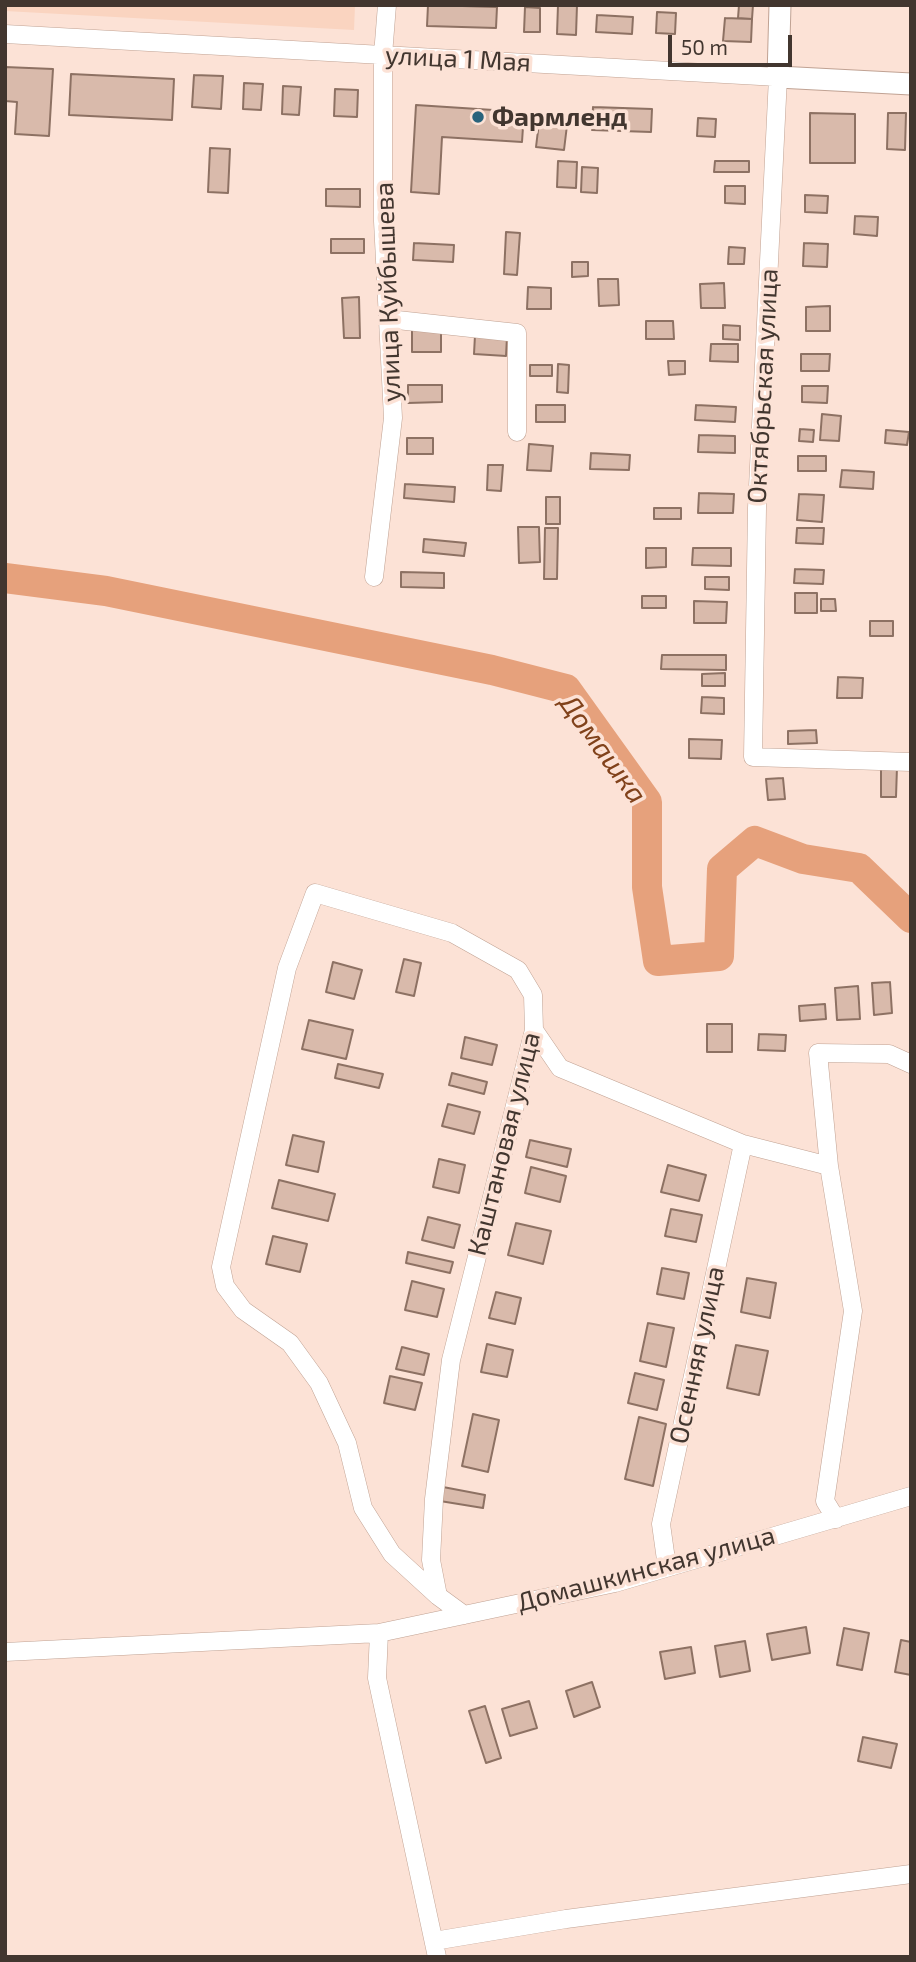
<!DOCTYPE html>
<meta charset="utf-8">
<style>
body{margin:0}
#map{position:relative;width:916px;height:1962px;overflow:hidden;background:#fce2d6;font-family:"Exo 2",sans-serif}
canvas{display:block}
.frame{position:absolute;inset:0;border:7px solid #42362f;pointer-events:none}
.scale{position:absolute;left:668px;top:35px;width:124px;height:32px;box-sizing:border-box;border:4px solid #42362f;border-top:0;padding-left:9px;font-size:21px;line-height:24px;white-space:nowrap;color:#42362f;-webkit-text-stroke:5px #fce2d6;paint-order:stroke}
</style>
<div id="map">
<canvas width="916" height="1962"></canvas>
<div class="frame"></div>
<div class="scale">50 m</div>
</div>
<script>
const ctx = document.querySelector('canvas').getContext('2d');
ctx.lineJoin = 'round';
function fillPath(path, color) { ctx.fillStyle = color; ctx.fill(path, 'evenodd'); }
const toPath = rows => new Path2D(rows.map(r => 'M' + r).join(''));
function trace(path, color, width, dash) { ctx.strokeStyle = color; ctx.lineWidth = width; ctx.lineCap = dash ? 'butt' : 'round'; ctx.setLineDash(dash || []); ctx.stroke(path); }
function write(font, color, halo, rows, align = 'center') {
  ctx.font = font + ' "Exo 2",sans-serif'; ctx.lineWidth = 7; ctx.setLineDash([]); ctx.textBaseline = 'middle'; ctx.strokeStyle = halo; ctx.fillStyle = color; for (const [text, x, y, turn = 0] of rows) {
    ctx.save(); ctx.translate(x, y); ctx.rotate((+turn || 0) * Math.PI / 180); ctx.textAlign = isNaN(turn) ? turn : align; if (halo) ctx.strokeText(text, 0, 0); ctx.fillText(text, 0, 0); ctx.restore();
  }
}
fillPath(toPath([
 [5,5,355,5,354,30,5,11]
]), '#fad4c0');
trace(toPath([
 [5,578,106,591,492,670,566,689,647,802,647,887,658,961,719,956,722,869,755,841,803,859,859,868,911,918]
]), '#e6a17c', 30);
const building = toPath([
 [428,5,497,7,496,28,427,26,428,5],
 [558,5,577,5,576,35,557,34,558,5],
 [739,5,753,5,752,19,738,18,739,5],
 [525,7,540,8,540,32,524,32,525,7],
 [657,12,676,13,675,34,656,33,657,12],
 [597,15,633,17,632,34,596,32,597,15],
 [725,18,752,19,751,42,723,41,725,18],
 [5,67,53,69,49,136,15,134,17,102,5,101,5,67],
 [71,74,174,79,172,120,69,115,71,74],
 [194,75,223,76,221,109,192,107,194,75],
 [244,83,263,84,261,110,243,109,244,83],
 [283,86,301,87,299,115,282,114,283,86],
 [335,89,358,90,357,117,334,116,335,89],
 [416,105,524,112,522,142,442,137,439,194,411,192,416,105],
 [593,107,652,109,651,132,592,130,593,107],
 [810,113,855,114,855,163,810,163,810,113],
 [888,113,906,113,905,150,887,149,888,113],
 [540,114,568,117,564,150,536,147,540,114],
 [698,118,716,119,715,137,697,136,698,118],
 [210,148,230,149,228,193,208,192,210,148],
 [558,161,577,162,576,188,557,187,558,161],
 [715,161,749,161,749,172,714,172,715,161],
 [582,167,598,168,597,193,581,192,582,167],
 [725,186,745,186,745,204,725,203,725,186],
 [326,189,360,189,360,207,326,206,326,189],
 [805,195,828,196,827,213,805,212,805,195],
 [855,216,878,217,877,236,854,234,855,216],
 [506,232,520,233,517,275,504,274,506,232],
 [331,239,364,239,364,253,331,253,331,239],
 [414,243,454,245,453,262,413,260,414,243],
 [804,243,828,244,827,267,803,266,804,243],
 [729,247,745,248,744,264,728,264,729,247],
 [572,262,588,262,588,276,572,277,572,262],
 [598,279,618,279,619,305,599,306,598,279],
 [724,283,725,308,701,308,700,284,724,283],
 [528,287,551,288,551,309,527,309,528,287],
 [359,297,360,338,344,338,342,298,359,297],
 [830,306,830,331,806,331,806,307,830,306],
 [646,321,673,321,674,339,646,339,646,321],
 [723,325,740,326,740,340,723,339,723,325],
 [412,327,441,327,441,352,412,352,412,327],
 [475,335,507,337,506,356,474,354,475,335],
 [711,344,738,344,738,362,710,361,711,344],
 [801,354,830,354,829,371,801,371,801,354],
 [668,361,685,361,685,374,669,375,668,361],
 [558,364,569,365,568,393,557,392,558,364],
 [530,365,552,365,552,376,530,376,530,365],
 [408,385,442,385,442,402,408,403,408,385],
 [802,386,828,386,827,403,802,402,802,386],
 [536,405,565,405,565,422,536,422,536,405],
 [696,405,736,407,735,422,695,420,696,405],
 [822,414,841,416,839,441,820,440,822,414],
 [800,429,814,430,813,442,799,441,800,429],
 [886,430,909,432,907,445,885,443,886,430],
 [699,435,735,436,735,453,698,452,699,435],
 [407,438,433,438,433,454,407,454,407,438],
 [529,444,553,446,551,471,527,470,529,444],
 [591,453,630,455,629,470,590,469,591,453],
 [798,456,826,456,826,471,798,471,798,456],
 [488,465,503,465,501,491,487,490,488,465],
 [842,470,874,472,873,489,840,487,842,470],
 [405,484,455,487,454,502,404,498,405,484],
 [699,493,734,494,733,513,698,513,699,493],
 [799,494,824,495,822,522,797,520,799,494],
 [546,497,560,497,560,524,546,524,546,497],
 [654,508,681,508,681,519,654,519,654,508],
 [518,527,539,527,540,562,519,563,518,527],
 [545,528,558,528,557,579,544,579,545,528],
 [797,528,824,528,823,544,796,543,797,528],
 [424,539,466,543,464,556,423,552,424,539],
 [646,548,666,548,666,567,646,568,646,548],
 [693,548,731,548,731,566,692,565,693,548],
 [795,569,824,570,823,584,794,583,795,569],
 [401,572,444,573,444,588,401,587,401,572],
 [705,577,729,577,729,590,705,589,705,577],
 [795,593,817,593,817,613,795,613,795,593],
 [642,596,666,596,666,608,642,608,642,596],
 [821,599,835,599,836,611,821,611,821,599],
 [694,601,727,602,726,623,694,623,694,601],
 [870,621,893,621,893,636,870,636,870,621],
 [662,655,726,655,726,670,661,669,662,655],
 [725,673,725,686,702,686,702,674,725,673],
 [838,677,863,678,862,698,837,698,838,677],
 [702,697,724,698,724,714,701,713,702,697],
 [816,730,817,743,788,744,788,731,816,730],
 [689,739,722,740,721,759,689,758,689,739],
 [881,767,897,767,896,797,881,797,881,767],
 [783,778,785,799,768,800,766,779,783,778],
 [404,959,421,963,414,996,396,992,404,959],
 [333,962,362,970,354,999,326,992,333,962],
 [890,982,892,1013,874,1015,872,983,890,982],
 [858,986,860,1019,837,1020,835,988,858,986],
 [825,1004,826,1019,800,1021,799,1006,825,1004],
 [309,1020,353,1030,346,1059,302,1049,309,1020],
 [707,1024,732,1024,732,1052,707,1052,707,1024],
 [759,1034,786,1035,785,1051,758,1050,759,1034],
 [465,1037,497,1045,492,1065,461,1058,465,1037],
 [338,1064,383,1074,379,1088,335,1078,338,1064],
 [452,1073,487,1082,484,1094,449,1085,452,1073],
 [448,1104,480,1112,474,1134,442,1126,448,1104],
 [293,1135,324,1142,318,1172,286,1165,293,1135],
 [530,1140,571,1149,567,1167,526,1157,530,1140],
 [439,1159,465,1165,459,1193,433,1187,439,1159],
 [668,1165,706,1175,699,1201,661,1192,668,1165],
 [531,1167,566,1176,560,1202,525,1193,531,1167],
 [279,1180,335,1194,328,1221,272,1208,279,1180],
 [671,1209,702,1215,696,1242,665,1236,671,1209],
 [428,1217,460,1225,454,1248,422,1240,428,1217],
 [516,1223,551,1231,543,1264,508,1255,516,1223],
 [273,1236,307,1244,300,1272,266,1264,273,1236],
 [408,1252,453,1262,450,1273,406,1263,408,1252],
 [662,1268,689,1273,684,1299,657,1294,662,1268],
 [747,1278,776,1283,770,1318,741,1312,747,1278],
 [412,1281,444,1289,437,1317,405,1310,412,1281],
 [496,1292,521,1298,515,1324,489,1318,496,1292],
 [648,1323,674,1328,666,1367,640,1361,648,1323],
 [487,1344,513,1350,507,1377,481,1372,487,1344],
 [736,1345,768,1351,759,1395,727,1388,736,1345],
 [402,1347,429,1354,424,1375,396,1369,402,1347],
 [635,1373,664,1380,657,1410,628,1403,635,1373],
 [390,1376,422,1383,415,1410,384,1403,390,1376],
 [473,1414,499,1420,488,1472,462,1466,473,1414],
 [639,1417,666,1424,653,1486,625,1479,639,1417],
 [443,1487,485,1495,483,1508,440,1501,443,1487],
 [806,1627,810,1653,772,1660,767,1634,806,1627],
 [844,1628,869,1633,862,1670,837,1665,844,1628],
 [901,1640,911,1642,911,1675,895,1672,901,1640],
 [745,1641,750,1671,720,1677,715,1646,745,1641],
 [691,1647,695,1673,665,1679,660,1652,691,1647],
 [592,1682,600,1707,574,1717,566,1691,592,1682],
 [529,1701,537,1728,510,1736,502,1709,529,1701],
 [485,1706,501,1758,486,1763,469,1711,485,1706],
 [863,1737,897,1744,891,1768,858,1761,863,1737]
]);
fillPath(building, '#d9baab');
trace(building, '#8d7163', 2);
const minor = toPath([
 [5,34,778,77,757,508,753,757,911,762],
 [388,319,517,333,517,432],
 [374,577,393,418,383,221,383,55,387,5],
 [534,1030,560,1068,743,1144,829,1166],
 [836,1519,825,1501,853,1311,829,1166,818,1053,889,1054,911,1064],
 [667,1567,661,1524,743,1144],
 [438,1596,392,1554,363,1508,347,1443,319,1383,290,1343,243,1310,225,1286,221,1267,287,968,315,893,452,933,518,970,533,995,534,1030,451,1360,434,1499,431,1560,438,1596,464,1615],
 [379,1633,377,1678,437,1957],
 [5,1652,379,1633,615,1583,911,1496],
 [434,1941,566,1919,911,1874]
]);
const major = toPath([
 [780,5,778,77,911,84]
]);
trace(minor, '#c0a293', 19);
trace(major, '#c0a293', 23);
trace(minor, '#fff', 18);
trace(major, '#fff', 21);
for (const [x, y, r, color] of [
 [478,117,7,"#29637c"]
]) { const dot = new Path2D(); dot.arc(x, y, r, 0, 2 * Math.PI); ctx.fillStyle = color; ctx.fill(dot); trace(dot, '#fce2d6', 2.5); }
write('26px', '#42362f', '#fce2d6', [
 ["улица 1 Мая",458,59,3],
 ["улица Куйбышева",388,292,-92],
 ["Октябрьская улица",763,386,-87],
 ["Каштановая улица",504,1144,-76],
 ["Осенняя улица",697,1355,-78],
 ["Домашкинская улица",646,1569,-15]
]);
write('bold 26px', '#42362f', '#fce2d6', [
 ["Фармленд",492,117]
], 'left');
write('italic 28px', '#81421b', '#fce2d6', [
 ["Домашка",603,749,54]
]);
</script>
